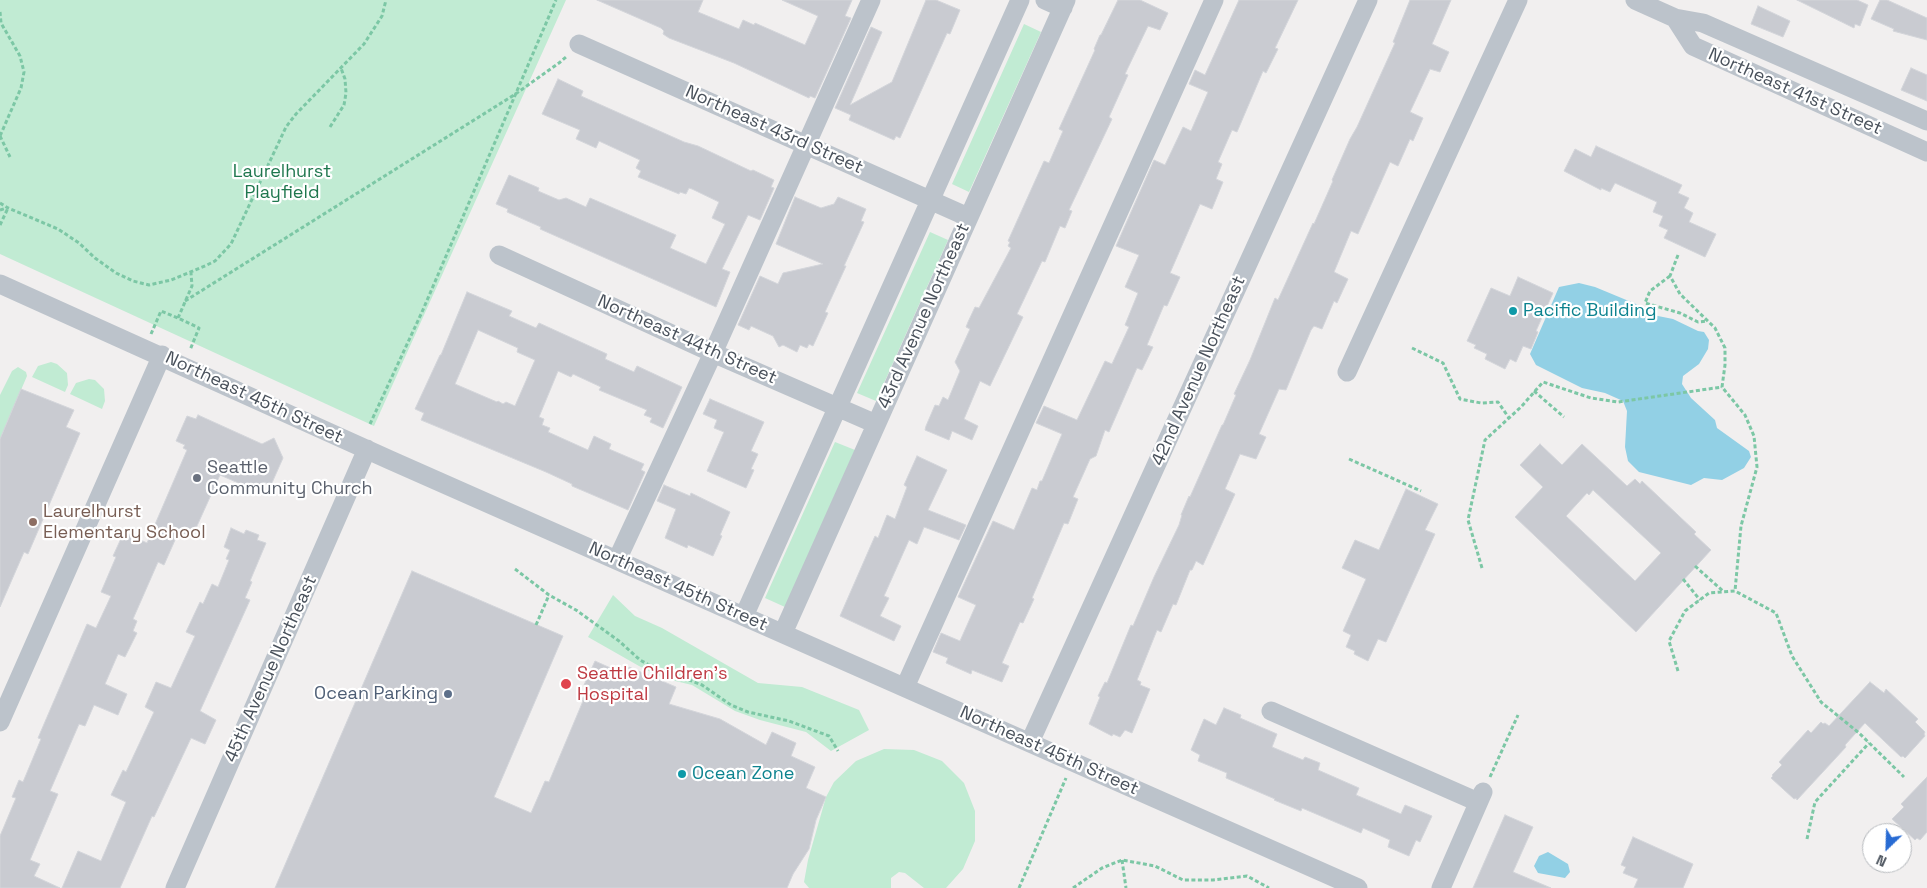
<!DOCTYPE html>
<style>
body{margin:0}
#map{position:relative;width:1927px;height:888px;overflow:hidden;background:#f1efef;font-family:"Space Grotesk",sans-serif}
canvas{display:block}
.north{position:absolute;left:1862px;top:823px;width:50px;height:50px;box-sizing:border-box;background:#fff;border:1px solid #b6b9bd;border-radius:50%;rotate:204deg;font-size:14px;font-weight:700;line-height:20px;text-align:center;color:#49515b}
.north::after{content:'';display:block;margin:auto;width:18px;height:22px;background:#286bd3;clip-path:polygon(50% 0,100% 100%,50% 72%,0 100%)}
</style>
<div id="map">
<canvas width="1927" height="888"></canvas>
<div class="north">N</div>
</div>
<script>
const ctx = document.querySelector('canvas').getContext('2d');
ctx.lineJoin = 'round';
function fillPath(path, color) { ctx.fillStyle = color; ctx.fill(path, 'evenodd'); }
const toPath = rows => new Path2D(rows.map(r => 'M' + r).join(''));
function trace(path, color, width, dash) { ctx.strokeStyle = color; ctx.lineWidth = width; ctx.lineCap = dash ? 'butt' : 'round'; ctx.setLineDash(dash || []); ctx.stroke(path); }
function write(font, color, halo, rows, align = 'center') {
  ctx.font = font + ' "Space Grotesk",sans-serif'; ctx.lineWidth = 4.5; ctx.setLineDash([]); ctx.textBaseline = 'middle'; ctx.strokeStyle = halo; ctx.fillStyle = color; for (const [text, x, y, turn = 0] of rows) {
    ctx.save(); ctx.translate(x, y); ctx.rotate((+turn || 0) * Math.PI / 180); ctx.textAlign = isNaN(turn) ? turn : align; if (halo) ctx.strokeText(text, 0, 0); ctx.fillText(text, 0, 0); ctx.restore();
  }
}
fillPath(toPath([
 [0,0,566,0,374,426,0,254],
 [1024,24,1041,32,969,192,952,184],
 [930,232,948,240,876,401,857,393],
 [51,362,57,364,67,373,68,385,65,392,32,377,38,366],
 [18,367,26,372,27,376,0,439,0,395,12,371],
 [89,379,95,380,104,389,105,401,102,409,70,394,76,383],
 [835,442,855,450,785,607,765,598],
 [613,595,635,616,662,628,758,683,802,687,859,710,869,730,831,751,806,732,760,720,735,711,692,685,663,678,639,666,588,637],
 [884,749,914,750,942,761,964,783,975,811,975,841,963,869,946,888,924,888,905,873,899,872,891,878,891,888,809,888,804,882,808,860,826,797,834,782,856,761]
]), '#c1ebd3');
fillPath(toPath([
 [1579,283,1595,287,1636,304,1648,314,1673,319,1698,331,1704,332,1709,340,1708,349,1699,364,1683,376,1682,384,1691,398,1715,420,1717,428,1749,451,1751,457,1744,468,1722,480,1704,478,1691,485,1639,472,1628,461,1625,447,1627,411,1623,401,1605,393,1582,388,1536,365,1530,354,1559,287],
 [1548,852,1568,864,1570,872,1565,878,1538,873,1534,866,1539,856]
]), '#92d0e5');
const building = toPath([
 [597,0,703,0,698,12,739,29,743,20,754,25,755,23,805,45,818,16,782,0,852,0,845,16,851,18,815,98,810,96,809,98,734,63,669,38,663,34,664,31,661,28,597,0],
 [926,0,936,0,960,10,950,34,947,33,900,138,896,136,894,140,849,120,851,115,835,108,871,27,882,32,850,105,892,82,926,0],
 [1118,0,1140,0,1168,13,1160,30,1148,26,1125,74,1128,75,1109,117,1112,119,1069,210,1072,211,1065,228,1060,226,1045,262,1042,261,1017,314,1023,317,990,386,980,381,964,419,978,426,972,440,952,431,949,440,925,430,926,426,935,405,939,406,943,397,948,400,960,371,955,362,970,329,966,327,968,322,975,307,979,308,1011,248,1008,246,1010,242,1008,241,1044,161,1049,163,1063,131,1059,129,1095,50,1094,49,1100,35,1101,35,1118,0],
 [1239,0,1298,0,1275,48,1278,49,1266,73,1263,71,1237,132,1232,130,1218,162,1222,164,1216,179,1223,182,1212,209,1200,204,1170,273,1180,277,1167,306,1164,305,1147,345,1153,347,1142,370,1137,368,1109,432,1105,430,1096,456,1090,459,1073,497,1078,499,1068,524,1064,523,1032,598,1034,599,1023,623,1020,622,1002,663,1009,666,1002,682,972,670,971,674,946,663,948,658,933,652,941,633,960,641,976,605,958,597,993,521,1014,530,1032,488,1037,490,1040,481,1042,481,1062,434,1036,423,1044,406,1077,420,1105,361,1112,364,1129,327,1125,325,1138,293,1125,287,1139,255,1116,246,1154,160,1165,165,1183,127,1191,131,1208,92,1189,84,1195,70,1205,75,1239,0],
 [1410,0,1451,0,1432,44,1449,52,1440,72,1430,69,1410,112,1423,118,1413,141,1410,139,1398,166,1390,162,1358,234,1351,231,1334,272,1348,279,1337,303,1334,301,1322,329,1314,326,1311,330,1286,390,1279,389,1259,434,1266,437,1256,459,1240,454,1225,489,1235,494,1203,565,1196,561,1192,570,1190,570,1176,605,1173,604,1161,632,1157,630,1137,680,1141,682,1140,685,1150,689,1132,733,1125,730,1120,737,1113,734,1112,736,1089,724,1100,697,1098,696,1105,682,1107,683,1131,625,1133,626,1154,577,1179,525,1182,515,1181,515,1189,496,1190,497,1222,425,1223,425,1236,395,1234,394,1250,360,1275,298,1278,300,1313,223,1314,224,1333,181,1332,180,1350,139,1357,127,1395,43,1393,42,1410,0],
 [1797,0,1857,0,1868,5,1860,26,1855,24,1854,28,1797,0],
 [1880,0,1887,0,1927,18,1927,40,1893,31,1894,29,1871,19,1880,0],
 [1758,6,1790,21,1783,37,1751,24,1758,6],
 [1911,68,1927,75,1927,101,1901,90,1911,68],
 [558,79,583,91,581,96,684,142,698,146,751,171,753,170,774,180,771,187,774,188,760,220,748,215,722,269,730,272,716,307,540,229,541,227,507,212,508,209,496,204,509,175,539,188,538,191,559,200,566,198,586,207,590,198,676,235,670,248,706,264,725,224,712,218,719,202,692,189,689,188,686,194,680,192,679,194,638,177,641,171,636,168,640,160,599,141,596,148,576,139,580,130,542,114,558,79],
 [1596,146,1682,185,1678,193,1689,198,1684,208,1693,213,1689,222,1716,234,1705,257,1664,238,1668,230,1659,226,1663,216,1653,212,1657,202,1615,183,1610,192,1601,188,1601,190,1564,171,1575,149,1591,157,1596,146],
 [795,197,821,208,834,204,838,197,866,209,861,221,864,222,844,266,846,266,825,312,828,313,813,346,809,344,807,348,800,345,797,352,783,345,779,347,773,336,751,326,749,330,738,325,760,276,778,284,783,273,823,264,776,244,795,197],
 [1518,277,1553,293,1536,331,1538,332,1531,349,1523,346,1516,362,1510,359,1505,369,1485,359,1487,354,1474,348,1476,345,1467,341,1491,288,1510,296,1518,277],
 [467,292,512,311,509,316,536,328,539,323,607,354,605,359,634,372,637,366,682,387,663,428,650,422,652,418,644,415,647,410,599,390,601,387,573,374,571,377,558,371,539,417,544,419,542,425,550,428,548,432,588,450,594,436,611,444,609,449,644,464,641,470,645,472,628,510,572,486,572,484,546,472,421,420,424,413,415,409,440,355,441,355,467,292],
 [478,330,518,348,517,352,535,360,515,406,506,402,503,404,498,401,497,402,455,384,478,330],
 [21,389,74,410,66,427,80,433,28,554,24,552,0,607,0,439,21,389],
 [710,399,764,422,751,451,758,454,751,469,754,470,746,488,707,471,724,432,714,428,717,420,703,414,710,399],
 [198,415,262,444,274,438,283,458,271,485,264,482,259,492,220,475,192,537,179,531,164,565,158,562,133,619,137,621,133,631,137,633,125,657,118,654,105,684,127,694,118,715,94,705,85,726,79,724,50,791,58,794,30,860,40,864,34,876,60,888,0,888,0,836,16,798,12,797,19,780,23,782,41,739,38,738,87,624,96,628,111,596,101,592,116,557,113,556,124,532,147,543,187,450,183,448,185,445,176,441,187,416,196,419,198,415],
 [1540,444,1562,465,1582,444,1627,486,1635,479,1640,484,1642,481,1696,532,1694,534,1711,550,1636,632,1515,517,1543,487,1520,465,1540,444],
 [1593,490,1661,553,1635,581,1566,516,1587,493,1589,495,1593,490],
 [917,456,947,470,928,510,966,525,959,540,924,527,917,544,909,540,884,596,889,598,880,616,901,626,894,641,840,616,875,536,878,538,887,515,895,519,907,487,904,485,917,456],
 [664,485,690,496,691,493,730,512,720,535,722,536,713,556,688,545,687,548,665,538,676,509,657,501,664,485],
 [1406,489,1438,504,1425,530,1435,534,1386,642,1378,639,1368,661,1354,654,1355,651,1346,647,1351,635,1343,631,1366,579,1342,568,1355,540,1379,550,1406,489],
 [231,528,244,534,246,530,259,535,257,540,266,543,250,581,252,582,245,598,250,600,200,711,216,720,205,744,191,738,154,817,152,816,120,888,62,888,78,851,101,861,126,802,111,795,123,770,126,772,154,712,145,707,156,682,171,688,195,636,186,632,200,602,203,604,212,584,218,587,229,560,226,559,230,550,224,547,231,528],
 [412,571,563,636,494,797,531,813,545,781,549,782,583,701,582,700,588,687,584,685,595,661,626,675,629,667,676,687,669,704,720,719,766,745,772,732,796,743,791,756,815,767,806,788,826,797,816,820,809,849,793,874,787,888,275,888,412,571],
 [1870,682,1884,693,1886,689,1918,719,1915,722,1925,732,1924,734,1925,736,1905,758,1903,756,1901,757,1865,723,1845,745,1846,747,1797,800,1796,798,1794,799,1771,778,1773,776,1772,775,1782,765,1779,762,1808,730,1811,733,1821,722,1823,724,1825,723,1829,726,1870,682],
 [1224,708,1241,715,1240,718,1277,734,1272,747,1303,760,1305,757,1320,763,1318,770,1359,788,1356,795,1401,814,1405,805,1432,816,1420,842,1416,840,1409,856,1388,847,1390,840,1363,828,1361,833,1302,808,1301,811,1274,800,1275,799,1226,778,1227,773,1198,761,1200,755,1191,750,1204,719,1216,725,1224,708],
 [1927,777,1927,832,1920,840,1917,838,1915,840,1892,819,1904,807,1901,804,1927,777],
 [1505,815,1533,827,1513,872,1551,888,1473,888,1505,815],
 [1633,837,1693,864,1683,888,1634,888,1638,879,1623,873,1626,867,1621,865,1633,837]
]);
fillPath(building, '#c9cbd1');
trace(building, '#d3d5da', 1);
trace(toPath([
 [0,12,1,23,20,56,24,72,21,88,0,136],
 [330,127,344,105,346,93,345,79,341,68],
 [0,136,10,157],
 [0,203,8,208,58,229,79,243,95,258,116,273,133,281,149,285,171,280,207,265,215,261,231,244,286,127,296,114,364,44,382,16,386,0],
 [0,210,7,208],
 [0,225,8,208],
 [1678,255,1670,276,1680,294,1715,328,1725,348,1725,365,1722,387,1745,415,1754,436,1757,467,1741,526,1735,591],
 [1670,276,1650,291,1645,303,1680,313,1698,322,1707,321],
 [185,301,514,95,559,63,566,57],
 [178,318,192,286,191,273],
 [151,334,161,311,178,318,199,328,190,350],
 [1412,348,1443,363,1460,399,1481,403,1498,402,1509,418],
 [1534,391,1564,417],
 [370,424,422,312,556,0],
 [1349,459,1421,491],
 [1695,566,1724,592],
 [1482,568,1468,520,1485,440,1521,407,1543,382,1591,398,1618,402,1722,387],
 [515,569,549,595,576,610,619,641,640,660,667,675,684,678,702,685,731,705,748,712,789,721,829,736,838,751],
 [1683,579,1700,600],
 [536,625,549,595],
 [1678,671,1669,641,1685,611,1709,593,1735,591,1776,613,1792,656,1821,702,1859,733,1904,777],
 [1490,777,1518,715],
 [1807,839,1815,802,1869,743],
 [1122,860,1126,888],
 [1019,888,1066,778],
 [1073,888,1102,868,1122,860,1155,866,1183,880,1213,880,1247,876,1269,888]
]), '#7cc7a5', 3, [4, 2.5]);
trace(toPath([
 [1045,0,1063,8],
 [1635,0,1675,18,1703,23,1927,121],
 [1675,18,1693,46,1927,152],
 [579,44,968,217],
 [499,255,713,353,876,424],
 [0,284,390,460,1358,888],
 [1347,372,1518,0],
 [617,560,713,353,871,0],
 [744,616,1020,0],
 [783,633,1066,0],
 [905,687,1214,0],
 [1271,711,1478,802],
 [0,722,162,355],
 [1030,742,1368,0],
 [175,888,367,449],
 [1441,888,1483,792]
]), '#bcc3cb', 19);
for (const [x, y, r, color] of [
 [1513,311,5,"#0f9aa8"],
 [197,478,5,"#6b7280"],
 [33,522,5,"#8d6e63"],
 [566,684,6,"#e0444e"],
 [448,694,5,"#5c6f8a"],
 [682,774,5,"#0f9aa8"]
]) { const dot = new Path2D(); dot.arc(x, y, r, 0, 2 * Math.PI); ctx.fillStyle = color; ctx.fill(dot); trace(dot, '#fff', 2); }
write('18px', '#49515b', '#fff', [
 ["Northeast 41st Street",1795,92,24],
 ["Northeast 43rd Street",774,130,24],
 ["43rd Avenue Northeast",924,316,-66],
 ["Northeast 44th Street",687,340,24],
 ["42nd Avenue Northeast",1199,371,-66],
 ["Northeast 45th Street",254,398,25],
 ["Northeast 45th Street",678,587,24],
 ["45th Avenue Northeast",271,669,-66],
 ["Northeast 45th Street",1049,751,24]
]);
write('18px', '#1f774e', '#fff', [
 ["Laurelhurst",282,172],
 ["Playfield",282,193]
]);
write('18px', '#0d838f', '#fff', [
 ["Pacific Building",1523,311],
 ["Ocean Zone",692,774]
], 'left');
write('18px', '#5b616d', '#fff', [
 ["Seattle",207,468],
 ["Community Church",207,489]
], 'left');
write('18px', '#785e54', '#fff', [
 ["Laurelhurst",43,512],
 ["Elementary School",43,533]
], 'left');
write('18px', '#be3a42', '#fff', [
 ["Seattle Children's",577,674],
 ["Hospital",577,695]
], 'left');
write('18px', '#4e5e75', '#fff', [
 ["Ocean Parking",438,694]
], 'right');
</script>
